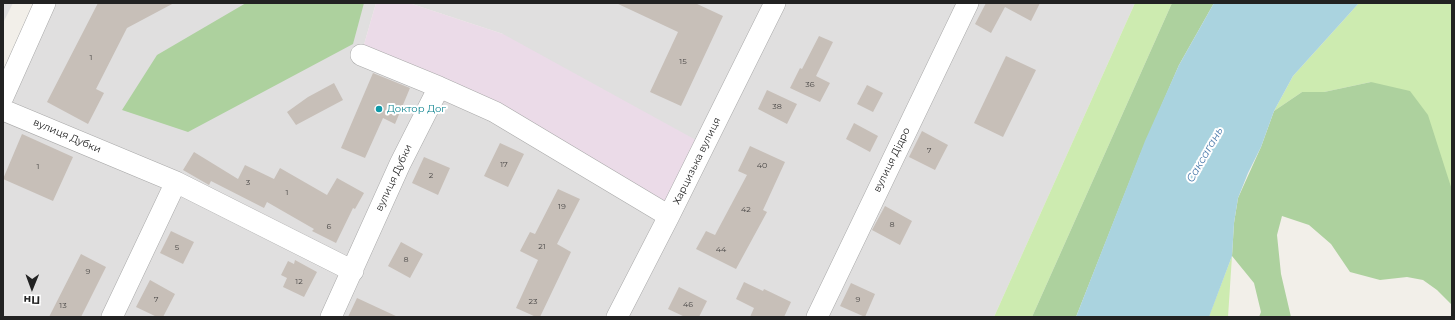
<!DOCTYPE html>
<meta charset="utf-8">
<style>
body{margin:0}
#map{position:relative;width:1455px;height:320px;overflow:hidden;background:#f2efe9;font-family:Montserrat,sans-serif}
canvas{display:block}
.frame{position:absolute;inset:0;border:4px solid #222;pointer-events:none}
.north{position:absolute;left:12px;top:268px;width:40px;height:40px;-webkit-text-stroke:3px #fff;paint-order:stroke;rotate:181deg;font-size:11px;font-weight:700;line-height:16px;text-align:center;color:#222}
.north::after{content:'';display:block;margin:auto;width:14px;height:18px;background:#222;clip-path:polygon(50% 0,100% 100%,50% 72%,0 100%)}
</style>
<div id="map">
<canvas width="1455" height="320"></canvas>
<div class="frame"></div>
<div class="north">Пн</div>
</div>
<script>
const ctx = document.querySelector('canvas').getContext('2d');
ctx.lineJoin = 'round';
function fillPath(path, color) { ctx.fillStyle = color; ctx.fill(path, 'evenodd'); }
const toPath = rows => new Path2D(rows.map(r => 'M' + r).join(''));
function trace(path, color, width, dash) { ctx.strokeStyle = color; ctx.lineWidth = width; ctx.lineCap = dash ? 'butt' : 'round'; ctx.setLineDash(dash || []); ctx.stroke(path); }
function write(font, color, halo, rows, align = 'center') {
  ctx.font = font + ' Montserrat,sans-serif'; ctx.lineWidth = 4; ctx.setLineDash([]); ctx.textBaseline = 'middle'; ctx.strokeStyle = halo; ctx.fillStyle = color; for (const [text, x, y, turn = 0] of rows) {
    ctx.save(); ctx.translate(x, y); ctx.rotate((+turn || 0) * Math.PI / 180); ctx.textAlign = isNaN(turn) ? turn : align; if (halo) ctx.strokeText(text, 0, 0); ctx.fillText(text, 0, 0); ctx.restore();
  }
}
fillPath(toPath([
 [3,3,13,3,3,23],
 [45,3,376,3,361,55,503,34,409,3,1135,3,994,317,3,317,3,97]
]), '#e0dfdf');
fillPath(toPath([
 [376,3,409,3,503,34,705,145,669,216,495,112,361,55]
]), '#ebdbe8');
fillPath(toPath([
 [1135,3,1172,3,1032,317,994,317],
 [1359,3,1452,3,1452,190,1371,82,1324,92,1302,92,1274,111,1293,76],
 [1232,256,1228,317,1209,317,1209,316]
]), '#cdebb0');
fillPath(toPath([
 [246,3,364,3,353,44,188,132,122,110,157,55],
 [1172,3,1214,3,1179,65,1140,155,1076,317,1032,317],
 [1371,82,1410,91,1428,115,1452,190,1452,305,1437,290,1423,280,1407,277,1380,280,1350,272,1331,244,1309,225,1282,216,1277,235,1281,274,1291,317,1259,317,1261,312,1254,283,1232,256,1234,223,1238,198,1261,147,1274,111,1302,92,1324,92]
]), '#add19e');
fillPath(toPath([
 [1214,3,1359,3,1293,76,1274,111,1261,147,1248,173,1238,198,1234,223,1232,256,1209,317,1076,317,1145,141,1179,65]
]), '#aad3df');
fillPath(toPath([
 [98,3,174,3,127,28,96,89,104,93,88,124,47,102],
 [616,3,695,3,723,16,681,106,650,92,678,32],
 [986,3,1040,3,1031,21,1005,7,991,33,975,24],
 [819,36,833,42,816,76,830,83,820,102,790,88,800,68,802,69],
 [1006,56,1036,70,1003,137,974,123],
 [373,73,410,88,395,124,383,118,365,158,341,148],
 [334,83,343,100,296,125,287,112,308,97],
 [867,85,883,93,873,112,857,104],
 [767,90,797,104,787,124,758,109],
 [854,123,878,136,870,152,846,139],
 [922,131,948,145,935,170,909,157],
 [22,134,73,157,53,201,3,179],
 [500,143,524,154,508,187,484,176],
 [750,146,785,162,763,210,767,212,736,269,696,249,706,231,715,235,747,175,738,171],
 [194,152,238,179,245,165,274,179,280,168,327,195,337,178,364,193,355,209,353,208,336,243,312,231,314,229,267,202,264,208,211,181,209,185,183,170],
 [424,157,450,168,438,195,412,183],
 [558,189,580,199,557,244,571,252,540,317,536,317,516,308,538,260,520,251,530,232,535,234],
 [885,206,912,221,900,245,872,230],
 [171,231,194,242,183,264,160,253],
 [401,242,423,254,410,278,388,266],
 [81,254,106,267,81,317,49,317],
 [295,260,317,272,304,297,283,287,287,278,281,275,288,261,294,264],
 [150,280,175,294,163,317,157,317,136,307],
 [744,282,763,291,764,289,791,302,784,317,750,317,754,308,736,299],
 [851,283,875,294,865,317,840,306],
 [679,287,707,301,699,317,685,317,668,309],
 [357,298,398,317,348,317]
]), '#c7bfb8');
const street = toPath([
 [361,55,439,87,495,112,669,216],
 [3,97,45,3],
 [3,110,176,182,353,271],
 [112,317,176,182],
 [331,317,400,164,439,87],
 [617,317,669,216,775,3],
 [817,317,968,3]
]);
trace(street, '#a9a9a9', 22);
trace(street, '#fff', 21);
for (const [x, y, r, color] of [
 [379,109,4,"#0f9aa8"]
]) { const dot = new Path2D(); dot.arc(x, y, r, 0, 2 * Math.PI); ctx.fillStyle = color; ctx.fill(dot); trace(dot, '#fff', 1.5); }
write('8px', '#4b4948', null, [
 ["1",91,58],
 ["15",683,62],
 ["36",810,85],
 ["38",777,107],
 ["7",929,151],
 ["17",504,165],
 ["40",762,166],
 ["1",38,167],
 ["2",431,176],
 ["3",248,183],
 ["1",287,193],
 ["19",562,207],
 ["42",746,210],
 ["8",892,225],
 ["6",329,227],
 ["21",542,247],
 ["5",177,248],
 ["44",721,250],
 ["8",406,260],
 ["9",88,272],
 ["12",299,282],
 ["7",156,300],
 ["9",858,300],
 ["23",533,302],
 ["46",688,305],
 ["13",63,306]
]);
write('10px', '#0d838f', '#fff', [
 ["Доктор Дог",387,109]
], 'left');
write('10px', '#222', '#fff', [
 ["вулиця Дубки",67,136,23],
 ["вулиця Дідро",892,160,-64],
 ["Харцизька вулиця",697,161,-64],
 ["вулиця Дубки",394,178,-65]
]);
write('italic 11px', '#4a7aab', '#fff', [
 ["Саксагань",1205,155,-60]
]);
</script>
